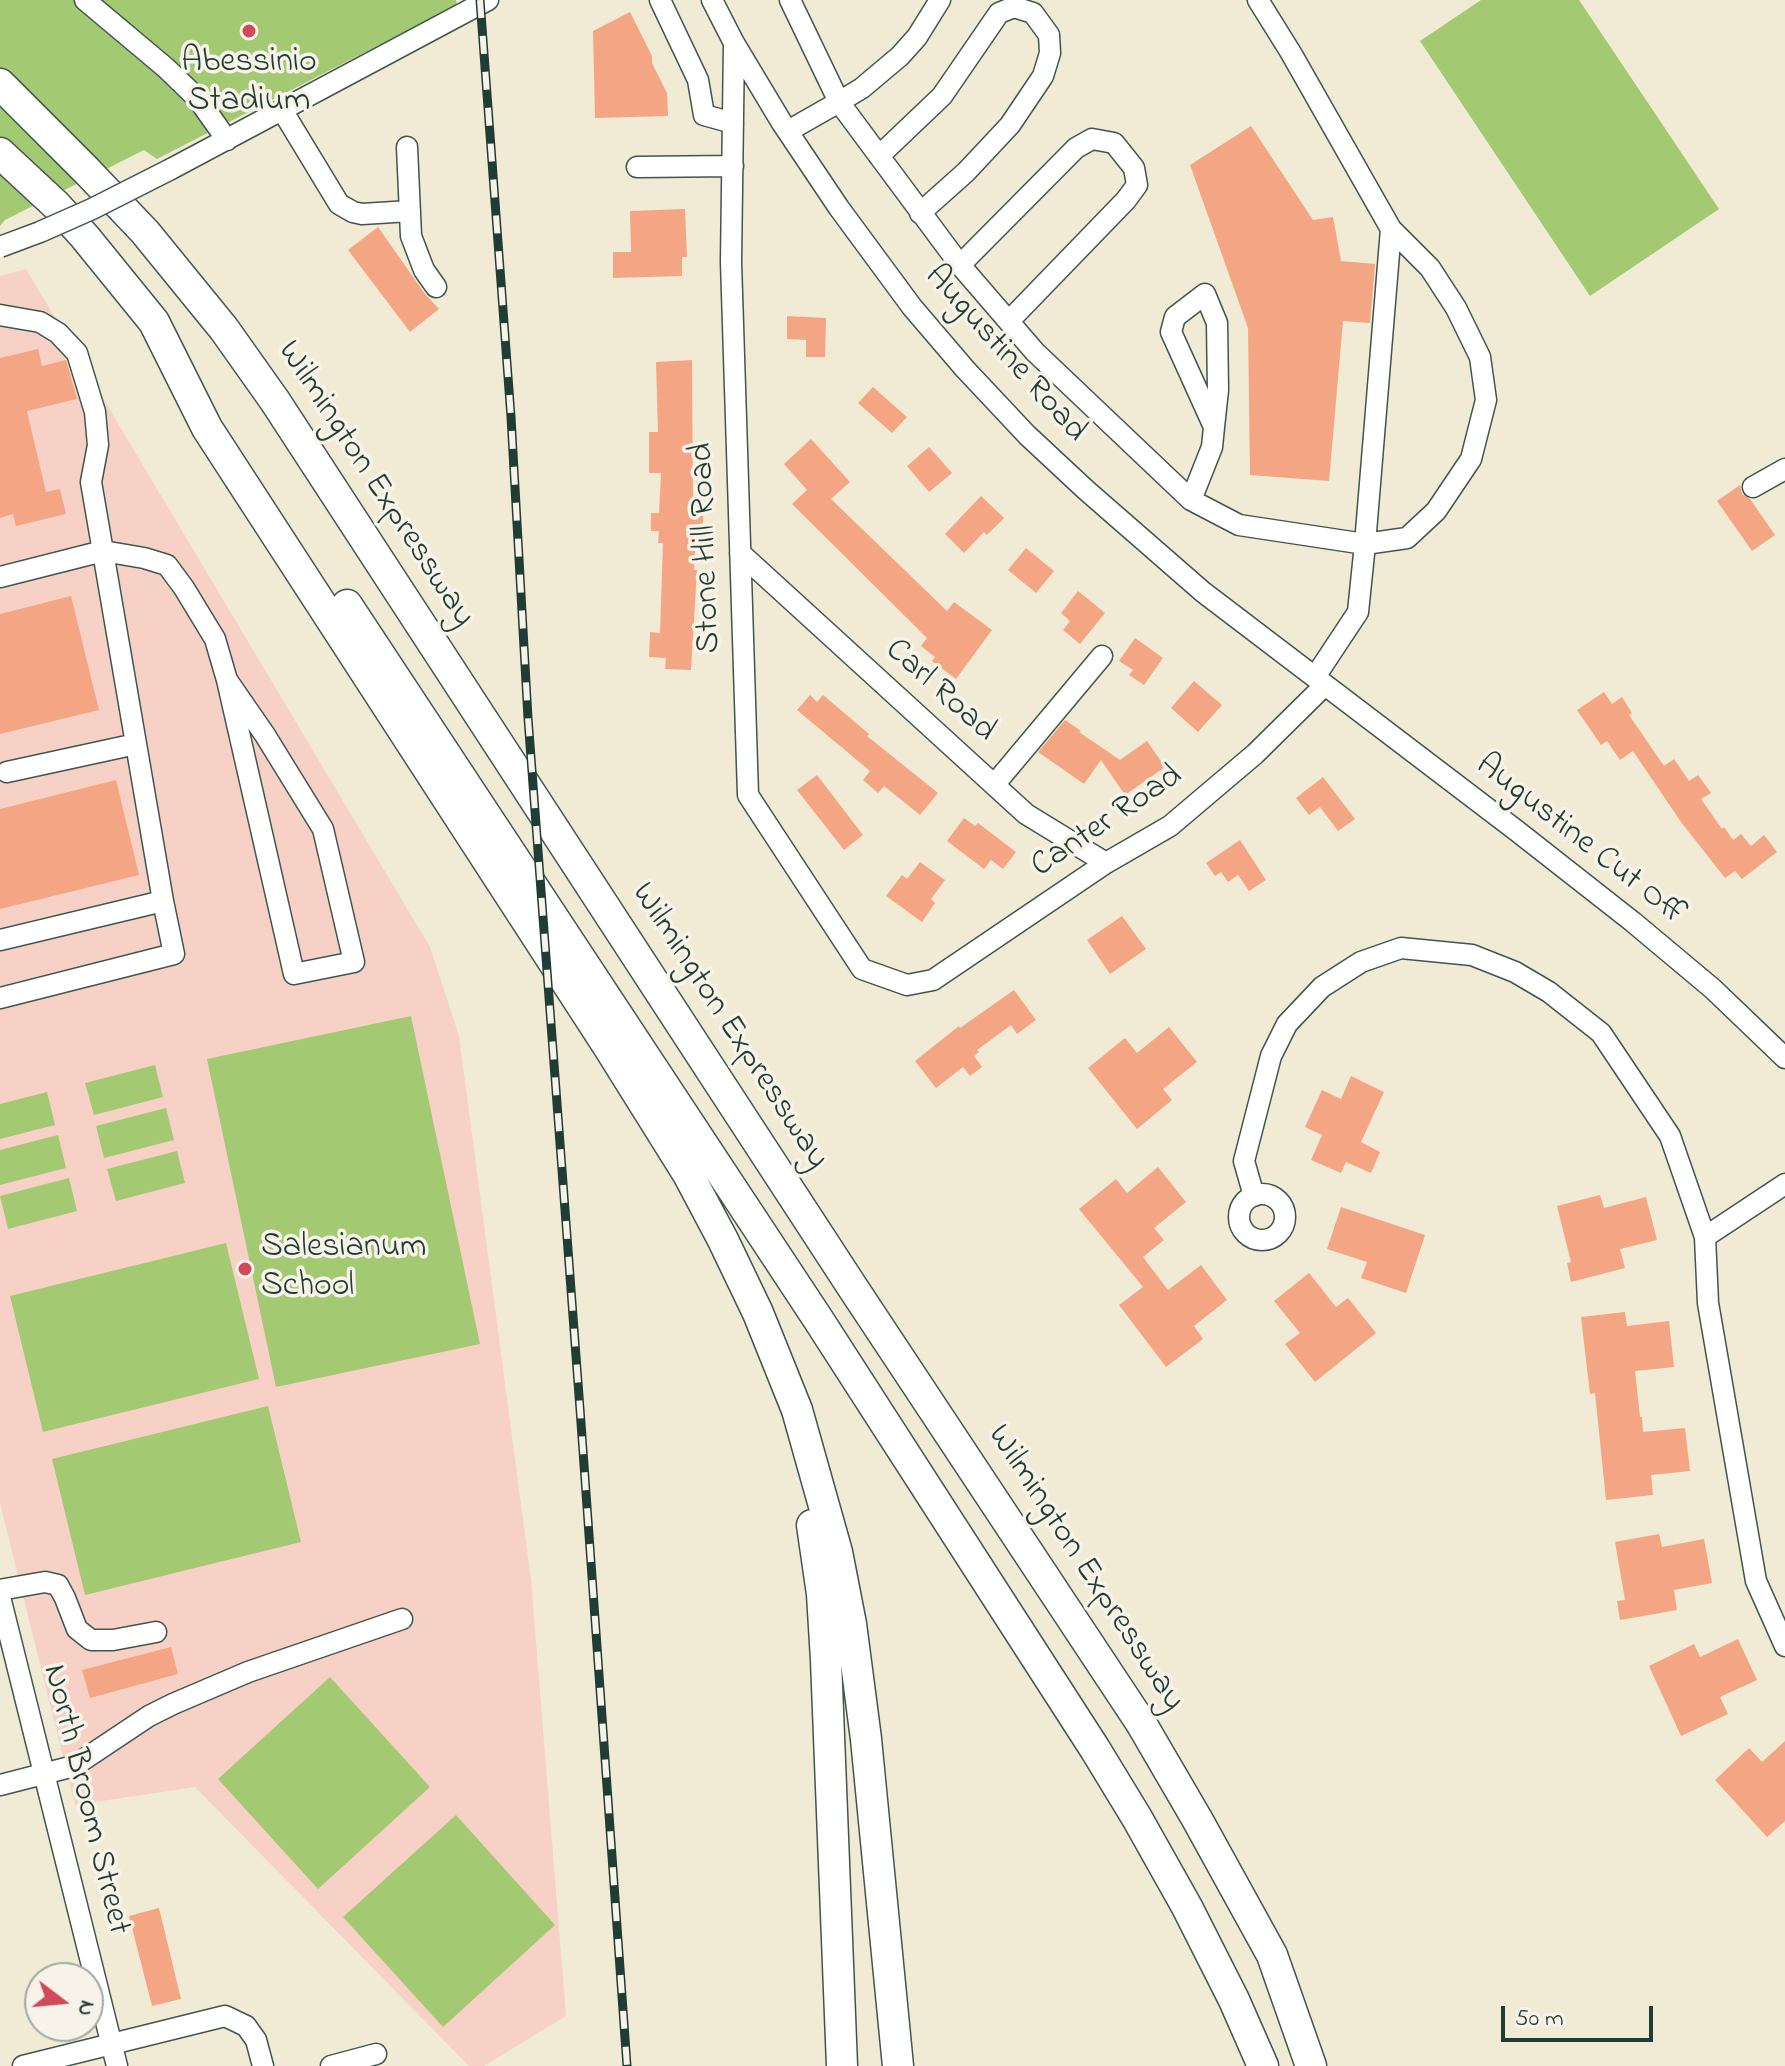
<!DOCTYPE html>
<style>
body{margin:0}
#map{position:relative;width:1785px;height:2066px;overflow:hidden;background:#f1ead5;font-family:"Indie Flower",sans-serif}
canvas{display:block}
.north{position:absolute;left:24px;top:1962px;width:80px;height:80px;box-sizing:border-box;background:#f7f3e8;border:2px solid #a1aaa0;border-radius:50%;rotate:106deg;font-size:22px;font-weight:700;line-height:32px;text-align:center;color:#1f3d34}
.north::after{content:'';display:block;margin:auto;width:28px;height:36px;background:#d1495b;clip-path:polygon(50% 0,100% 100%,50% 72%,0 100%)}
.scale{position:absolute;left:1501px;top:2006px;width:152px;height:36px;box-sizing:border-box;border:4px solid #1f3d34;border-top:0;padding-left:10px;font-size:24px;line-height:28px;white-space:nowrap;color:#1f3d34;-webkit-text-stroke:6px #f7f3e8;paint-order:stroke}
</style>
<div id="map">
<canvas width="1785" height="2066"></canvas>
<div class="north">N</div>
<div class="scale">50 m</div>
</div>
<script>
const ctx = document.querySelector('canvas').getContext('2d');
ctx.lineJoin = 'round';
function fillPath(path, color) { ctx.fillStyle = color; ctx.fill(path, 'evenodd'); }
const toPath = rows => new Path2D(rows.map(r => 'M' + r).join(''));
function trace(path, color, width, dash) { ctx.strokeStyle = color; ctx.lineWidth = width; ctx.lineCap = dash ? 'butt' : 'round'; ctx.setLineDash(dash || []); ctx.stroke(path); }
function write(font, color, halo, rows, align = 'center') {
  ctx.font = font + ' "Indie Flower",sans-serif'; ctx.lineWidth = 7; ctx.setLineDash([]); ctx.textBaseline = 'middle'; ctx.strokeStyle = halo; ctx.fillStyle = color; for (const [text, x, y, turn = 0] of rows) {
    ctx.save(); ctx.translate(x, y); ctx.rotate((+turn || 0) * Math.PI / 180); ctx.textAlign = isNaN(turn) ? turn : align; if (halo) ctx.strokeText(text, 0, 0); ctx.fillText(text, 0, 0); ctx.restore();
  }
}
fillPath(toPath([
 [26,269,430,947,459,1036,531,1580,566,2016,484,2066,469,2066,195,1787,75,1805,0,1503,0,276]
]), '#f7d1c6');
fillPath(toPath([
 [0,0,456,0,457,5,157,159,144,150,5,220,0,226],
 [1481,0,1579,0,1719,209,1590,296,1420,41],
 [411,1016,480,1344,276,1387,207,1059],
 [155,1065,163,1097,94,1115,85,1083],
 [47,1092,55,1125,0,1139,0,1104],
 [166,1108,174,1140,104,1158,96,1126],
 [58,1135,66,1168,0,1185,0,1150],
 [177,1151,185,1183,116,1201,107,1169],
 [69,1178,77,1211,8,1229,0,1196],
 [226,1243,259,1379,43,1432,10,1296],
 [268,1406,301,1542,85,1595,52,1459],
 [330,1677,430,1787,318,1889,218,1779],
 [456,1815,555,1925,443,2027,343,1917]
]), '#a4c973');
fillPath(toPath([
 [630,12,652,56,652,63,667,93,668,116,595,118,593,31],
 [1251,126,1313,220,1333,217,1341,261,1375,264,1370,323,1343,321,1329,481,1250,475,1248,328,1190,165],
 [685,209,687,257,682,257,682,276,613,278,613,252,631,252,630,211],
 [378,227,425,294,439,309,410,332,348,250],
 [787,316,826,318,825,357,806,357,806,340,787,339],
 [38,349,42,366,66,360,77,399,27,411,46,492,60,489,66,514,16,526,13,514,0,518,0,358],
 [692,360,693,501,695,501,695,511,703,511,703,530,696,529,694,570,697,570,691,670,665,669,666,658,649,657,650,632,660,633,663,543,658,543,659,531,651,531,651,513,659,513,661,473,649,473,649,432,658,432,656,362],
 [873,387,907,417,892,433,858,403],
 [811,439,850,482,831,499,947,611,954,602,992,630,956,679,932,661,935,657,921,646,927,638,792,504,807,490,784,464],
 [929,447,952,473,929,492,907,466],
 [1740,485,1742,494,1750,499,1775,535,1752,551,1717,501],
 [981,496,1004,518,987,535,984,532,964,553,945,534],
 [1026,548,1054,571,1036,593,1008,570],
 [1078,591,1105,613,1080,644,1063,630,1070,621,1061,613],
 [71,596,99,710,0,734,0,614],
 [1135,638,1163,658,1144,685,1129,675,1133,670,1119,661],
 [1194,681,1222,705,1198,732,1171,708],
 [1604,692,1612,704,1622,697,1632,713,1629,715,1664,766,1674,759,1689,781,1698,775,1711,793,1701,799,1722,829,1724,827,1733,840,1741,834,1751,846,1764,835,1777,852,1742,879,1735,871,1725,878,1681,822,1633,751,1620,760,1607,741,1601,745,1577,710],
 [810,695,817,702,823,695,869,734,867,736,938,793,920,815,884,786,878,793,863,780,870,771,797,710],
 [1065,720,1081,731,1079,732,1120,760,1147,741,1165,767,1125,795,1101,760,1084,784,1038,752],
 [817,775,863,835,844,850,797,790],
 [1323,777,1355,819,1338,831,1320,807,1309,815,1296,798],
 [116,780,139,875,0,909,0,809],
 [964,818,975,826,978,823,1016,852,1003,869,991,860,984,869,947,841],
 [1240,840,1266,880,1249,891,1238,875,1228,882,1221,872,1215,876,1206,863],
 [920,862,945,880,931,899,935,903,922,922,886,896,902,875,907,879],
 [1122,916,1146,949,1110,974,1087,940],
 [1014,990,1036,1020,1017,1034,1011,1025,977,1050,979,1052,974,1056,982,1067,970,1076,963,1067,936,1088,915,1061,959,1026,960,1028],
 [1169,1027,1197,1062,1163,1089,1172,1100,1137,1129,1088,1068,1125,1038,1137,1053],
 [1351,1076,1384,1092,1361,1142,1380,1152,1371,1173,1346,1162,1341,1173,1311,1160,1322,1135,1305,1127,1322,1090,1341,1099],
 [1158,1167,1186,1202,1154,1228,1164,1240,1143,1257,1168,1290,1201,1265,1227,1300,1194,1326,1203,1339,1166,1367,1119,1305,1143,1287,1079,1209,1116,1179,1127,1193],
 [1600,1195,1604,1208,1646,1197,1657,1240,1620,1249,1625,1268,1571,1282,1567,1263,1571,1262,1557,1206],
 [1341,1207,1425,1235,1406,1293,1361,1278,1367,1262,1327,1249],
 [1309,1273,1336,1307,1348,1298,1376,1333,1315,1382,1285,1344,1300,1333,1274,1301],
 [1625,1312,1627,1326,1669,1321,1674,1367,1635,1371,1640,1417,1642,1417,1643,1432,1685,1428,1690,1471,1651,1475,1653,1495,1606,1500,1595,1393,1590,1394,1581,1317],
 [1659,1534,1662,1547,1704,1539,1712,1583,1674,1590,1677,1610,1620,1620,1617,1601,1625,1600,1615,1542],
 [1738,1639,1757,1680,1720,1697,1728,1714,1681,1736,1649,1666,1694,1644,1700,1657],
 [171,1647,178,1674,90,1698,82,1670],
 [1785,1741,1785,1821,1767,1837,1715,1780,1749,1748,1762,1762],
 [159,1908,181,1999,152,2006,129,1916]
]), '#f4a684');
const minor = toPath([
 [85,0,166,68,198,99,227,140],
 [660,0,698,80,704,115,733,123],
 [712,0,734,43,782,123,839,208,912,307,965,369,1027,435,1086,490,1203,592,1517,831,1633,922,1713,989,1785,1058],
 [790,0,839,102,862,88,900,56,917,37,940,0],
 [1258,0,1291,53,1391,229],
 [734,43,731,262,748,795,862,969,907,985,933,980,1106,863,1170,826,1255,754,1325,685],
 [282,110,339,204,353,212,362,214,410,211],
 [788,131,839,102,960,265,1035,352,1191,500,1239,525,1365,544,1358,612,1315,677],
 [407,147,411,236,424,270,436,287],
 [879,156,942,96,999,13,1014,7,1033,13,1049,35,1050,53,1043,76,1010,125,966,172,920,213],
 [637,167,733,166],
 [171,169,488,0],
 [1391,229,1430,268,1456,308,1480,357,1486,400,1471,459,1436,511,1407,538,1365,544,1391,229],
 [960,265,1076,148,1092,139,1114,143,1134,168,1137,185,1126,200,1009,321],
 [0,315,40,322,58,333,77,353,95,412,98,445,91,482,163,901],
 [1753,487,1785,469],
 [1191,500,1212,447,1214,427,1218,390,1217,323,1205,294,1175,317,1171,332,1214,427],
 [740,553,1026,814,1106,863],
 [0,577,103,551,144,558,167,565,184,588,215,639,227,680,265,735,323,829,354,962,294,974,227,680],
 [7,772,136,744],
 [994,785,1102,656],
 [0,940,163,901,174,954,0,998],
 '1239 1217a23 23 0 1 1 46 0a23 23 0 1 1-46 0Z',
 [1254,1196,1244,1161,1271,1056,1287,1024,1322,987,1361,962,1401,948,1472,955,1515,972,1549,992,1601,1033,1670,1136,1705,1237,1708,1303,1756,1581,1785,1646],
 [1705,1237,1785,1184],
 [0,1590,45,1582,58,1585,65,1598,77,1629,91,1640,113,1640,156,1632],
 [0,1597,117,2066],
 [0,1785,74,1766,149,1716,173,1704,248,1672,402,1619],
 [23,2066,225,2016,246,2026,256,2040,263,2066],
 [331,2066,376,2054]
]);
const highway = toPath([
 [0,84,87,171,145,232,224,329,275,401,853,1288,1141,1723,1197,1819,1272,1955,1311,2066],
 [0,153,56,205,85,237,154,322,207,428,608,1046,688,1174,723,1240,758,1313,797,1410,837,1552,851,1624,866,1739,898,2066],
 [347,605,818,1319,1095,1749,1137,1818,1187,1907,1234,2000,1263,2066],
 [812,1525,822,1594,826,1660,842,2066]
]);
trace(minor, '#3e574c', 23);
trace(highway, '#3e574c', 33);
trace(minor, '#fff', 20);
trace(highway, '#fff', 30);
const rail = toPath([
 [480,0,511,417,528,718,580,1409,627,2066]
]);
trace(rail, '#1f3d34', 9);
trace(rail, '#f7f3e8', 6, [18]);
const minorBridge = toPath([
 [0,247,40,232,92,209,171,169]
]);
trace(minorBridge, '#3e574c', 23, []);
trace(minorBridge, '#fff', 20);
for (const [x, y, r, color] of [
 [249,31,8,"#d1495b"],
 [245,1269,8,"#d1495b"]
]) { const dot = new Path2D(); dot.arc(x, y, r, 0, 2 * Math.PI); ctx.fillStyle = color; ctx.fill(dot); trace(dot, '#f7f3e8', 3); }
write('34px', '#1f3d34', '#f7f3e8', [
 ["Abessinio",249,64],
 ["Stadium",249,103],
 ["Salesianum",261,1249,"left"],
 ["School",261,1288,"left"]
]);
write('34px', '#1f3d34', '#f7f3e8', [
 ["Augustine Road",1004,355,48],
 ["Wilmington Expressway",374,485,57],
 ["Stone Hill Road",708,548,-92],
 ["Carl Road",939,692,42],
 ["Canter Road",1108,823,-34],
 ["Augustine Cut Off",1579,841,38],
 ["Wilmington Expressway",728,1027,57],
 ["Wilmington Expressway",1084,1569,57],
 ["North Broom Street",84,1800,76]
]);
</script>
